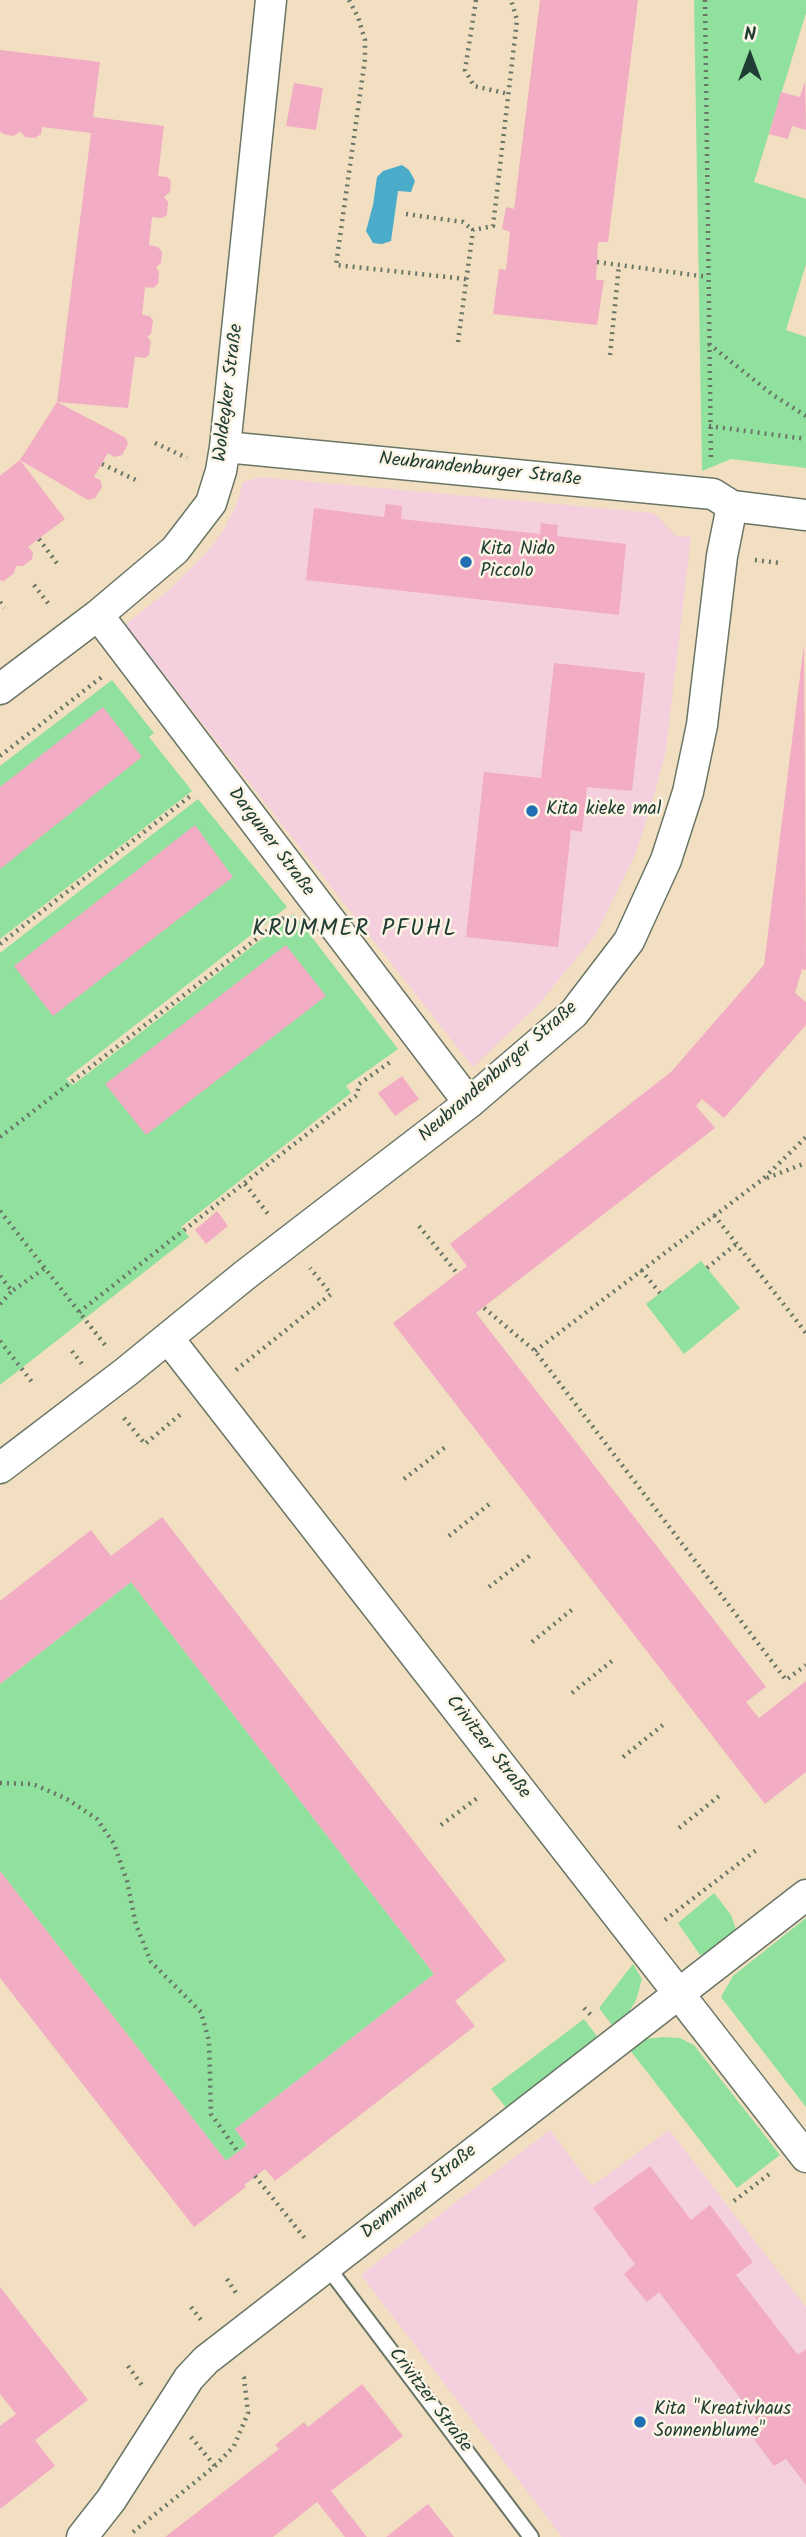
<!DOCTYPE html>
<meta charset="utf-8">
<style>
body{margin:0}
#map{position:relative;width:806px;height:2537px;overflow:hidden;background:#f2dfc1;font-family:Kalam,sans-serif}
canvas{display:block}
.north{position:absolute;left:715px;top:21px;width:70px;height:70px;-webkit-text-stroke:5px #fcf5e5;paint-order:stroke;rotate:0deg;font-size:19px;font-weight:700;line-height:28px;text-align:center;color:#1f3d34}
.north::after{content:'';display:block;margin:auto;width:24px;height:32px;background:#1f3d34;clip-path:polygon(50% 0,100% 100%,50% 72%,0 100%)}
</style>
<div id="map">
<canvas width="806" height="2537"></canvas>
<div class="north">N</div>
</div>
<script>
const ctx = document.querySelector('canvas').getContext('2d');
ctx.lineJoin = 'round';
function fillPath(path, color) { ctx.fillStyle = color; ctx.fill(path, 'evenodd'); }
const toPath = rows => new Path2D(rows.map(r => 'M' + r).join(''));
function trace(path, color, width, dash) { ctx.strokeStyle = color; ctx.lineWidth = width; ctx.lineCap = dash ? 'butt' : 'round'; ctx.setLineDash(dash || []); ctx.stroke(path); }
function write(font, color, halo, rows, align = 'center') {
  ctx.font = font + ' Kalam,sans-serif'; ctx.lineWidth = 5; ctx.setLineDash([]); ctx.textBaseline = 'middle'; ctx.strokeStyle = halo; ctx.fillStyle = color; for (const [text, x, y, turn = 0] of rows) {
    ctx.save(); ctx.translate(x, y); ctx.rotate((+turn || 0) * Math.PI / 180); ctx.textAlign = isNaN(turn) ? turn : align; if (halo) ctx.strokeText(text, 0, 0); ctx.fillText(text, 0, 0); ctx.restore();
  }
}
fillPath(toPath([
 [260,477,654,513,676,536,691,537,666,750,653,800,635,855,595,936,538,1005,473,1067,125,625,171,588,208,551,223,531,236,506,243,482],
 [550,2130,592,2186,669,2130,806,2307,806,2537,562,2537,361,2275]
]), '#f4cfdd');
fillPath(toPath([
 [694,0,806,0,806,13,754,182,806,199,806,264,786,330,806,337,806,468,731,459,702,471],
 [112,680,154,733,149,737,192,791,0,939,0,766],
 [198,799,287,907,66,1079,73,1085,294,914,398,1049,346,1086,351,1093,181,1227,189,1237,0,1385,0,953],
 [701,1261,740,1308,684,1354,646,1304],
 [131,1582,434,1974,235,2129,247,2145,226,2161,0,1871,0,1684],
 [714,1893,731,1915,737,1932,710,1952,700,1955,678,1923],
 [806,1918,806,2107,721,1997,733,1976],
 [633,1964,642,1979,636,2000,627,2015,615,2029,599,2008],
 [584,2019,599,2039,508,2110,491,2089],
 [664,2037,680,2038,694,2045,780,2155,737,2188,630,2050,646,2039]
]), '#90e09e');
fillPath(toPath([
 [402,165,409,170,415,181,411,192,398,191,391,241,382,244,373,243,366,231,373,205,377,177,383,171]
]), '#4bacca');
fillPath(toPath([
 [540,0,638,0,608,242,598,242,596,280,604,280,597,325,493,314,499,269,506,270,510,232,502,229,506,207,514,209],
 [0,50,100,62,93,117,164,126,158,176,167,177,171,181,170,192,164,197,168,202,167,215,162,218,152,217,149,245,158,247,162,252,161,263,156,267,159,272,158,284,153,288,145,287,142,315,150,316,153,321,151,334,147,337,151,341,149,355,145,358,135,357,128,408,57,402,91,133,42,127,41,134,35,138,25,137,20,131,14,136,3,134,0,131],
 [805,81,806,130,792,126,788,139,769,134,781,92,800,97],
 [294,83,323,88,316,130,286,126],
 [57,402,126,438,128,444,122,455,114,457,108,453,94,477,100,480,102,487,95,498,88,500,20,460],
 [20,460,65,519,28,547,33,552,32,559,23,566,16,566,14,573,4,581,0,580,0,476],
 [386,504,402,506,401,519,540,534,541,523,558,525,557,536,626,544,619,615,306,580,314,508,384,517],
 [804,644,806,970,802,969,795,993,806,1002,806,1025,724,1118,702,1099,696,1106,715,1128,476,1313,766,1687,746,1702,759,1718,806,1681,806,1772,765,1804,393,1323,467,1266,450,1244,671,1072,764,965],
 [554,663,645,673,632,791,587,787,582,832,571,830,558,947,466,937,484,772,541,778],
 [103,707,142,757,0,869,0,787],
 [195,825,233,877,53,1016,14,966],
 [286,945,326,996,146,1135,105,1084],
 [402,1076,419,1099,395,1116,378,1093],
 [217,1211,228,1226,206,1244,195,1230],
 [162,1517,506,1960,455,2001,475,2026,275,2181,265,2169,244,2185,246,2187,194,2227,0,1978,0,1871,226,2161,247,2145,235,2129,434,1974,131,1582,0,1684,0,1601,91,1530,111,1556],
 [650,2166,691,2220,710,2205,753,2262,736,2275,798,2355,806,2349,806,2485,786,2459,774,2466,753,2438,764,2429,659,2292,647,2302,624,2274,635,2264,593,2208],
 [0,2287,88,2400,35,2440,55,2466,0,2509,0,2426,16,2414,0,2394],
 [362,2384,403,2436,331,2491,367,2537,345,2537,317,2502,273,2537,165,2537,279,2449,275,2445,304,2422,308,2427],
 [428,2504,454,2537,386,2537]
]), '#f2acc4');
const service = toPath([
 [326,2265,531,2537]
]);
const minor = toPath([
 [225,447,713,494,732,506,806,515],
 [98,615,469,1103],
 [0,689,98,615,175,550,211,503,221,471,225,447,271,0],
 [168,1338,806,2157],
 [0,1468,126,1372,245,1275,469,1103,574,1013,629,941,666,860,688,792,702,725,722,556,732,506],
 [82,2537,111,2500,189,2378,206,2360,806,1895]
]);
trace(service, '#697665', 18);
trace(minor, '#697665', 33);
trace(toPath([
 [349,0,358,17,365,40,365,59,336,265,466,279],
 [476,0,465,70,474,86,509,94],
 [705,0,711,461],
 [406,214,463,222,473,230],
 [597,262,708,277],
 [458,342,473,230,493,226,517,20,511,0],
 [709,344,773,395,806,416],
 [610,355,619,265],
 [709,426,806,439],
 [155,443,187,458],
 [102,464,140,482],
 [39,539,59,566],
 [755,560,779,563],
 [34,585,51,607],
 [0,602,4,608],
 [0,756,103,676],
 [0,944,193,794],
 [0,1137,285,917],
 [767,1178,806,1163],
 [245,1184,268,1214],
 [0,1211,105,1345],
 [714,1215,806,1333],
 [419,1226,457,1273],
 [707,1268,736,1244],
 [641,1270,660,1293],
 [0,1276,12,1291,45,1268],
 [0,1304,12,1291],
 [484,1308,535,1351,786,1680,806,1665],
 [79,1312,357,1095,359,1084,393,1060],
 [0,1341,32,1382],
 [72,1351,82,1364],
 [535,1351,763,1179,806,1137],
 [236,1370,331,1294,310,1268],
 [124,1418,145,1444,182,1413],
 [404,1479,448,1445],
 [449,1536,492,1502],
 [489,1587,532,1554],
 [532,1642,574,1608],
 [572,1693,613,1660],
 [623,1757,664,1724],
 [0,1783,33,1784,67,1799,97,1819,114,1844,127,1881,136,1925,151,1962,201,2012,209,2041,211,2114,238,2152],
 [441,1825,480,1796],
 [679,1828,719,1796],
 [665,1920,759,1848],
 [584,2008,593,2017],
 [255,2176,307,2241],
 [734,2201,772,2172],
 [227,2279,236,2293],
 [191,2307,201,2320],
 [128,2366,144,2388],
 [191,2437,215,2466],
 [133,2532,215,2466,234,2446,248,2413,244,2378,242,2375]
]), '#697665', 4.5, [2, 5]);
trace(service, '#fff', 14);
trace(minor, '#fff', 30);
for (const [x, y, r, color] of [
 [466,562,7,"#1f6fb2"],
 [532,811,7,"#1f6fb2"],
 [640,2422,7,"#1f6fb2"]
]) { const dot = new Path2D(); dot.arc(x, y, r, 0, 2 * Math.PI); ctx.fillStyle = color; ctx.fill(dot); trace(dot, '#fcf5e5', 2.5); }
write('19px', '#1f3d34', '#fcf5e5', [
 ["Woldegker Straße",230,393,-83],
 ["Neubrandenburger Straße",480,471,6],
 ["Darguner Straße",270,843,53],
 ["Neubrandenburger Straße",499,1073,-41],
 ["Crivitzer Straße",487,1748,52],
 ["Demminer Straße",420,2193,-38],
 ["Crivitzer Straße",429,2401,53]
]);
write('19px', '#1f3d34', '#fcf5e5', [
 ["Kita Nido",480,551],
 ["Piccolo",480,573],
 ["Kita kieke mal",546,811],
 ["Kita \"Kreativhaus",654,2411],
 ["Sonnenblume\"",654,2433]
], 'left');
ctx.letterSpacing = '2px';
write('23px', '#1f3d34', '#fcf5e5', [
 ["KRUMMER PFUHL",355,931]
]);
ctx.letterSpacing = '0px';
</script>
